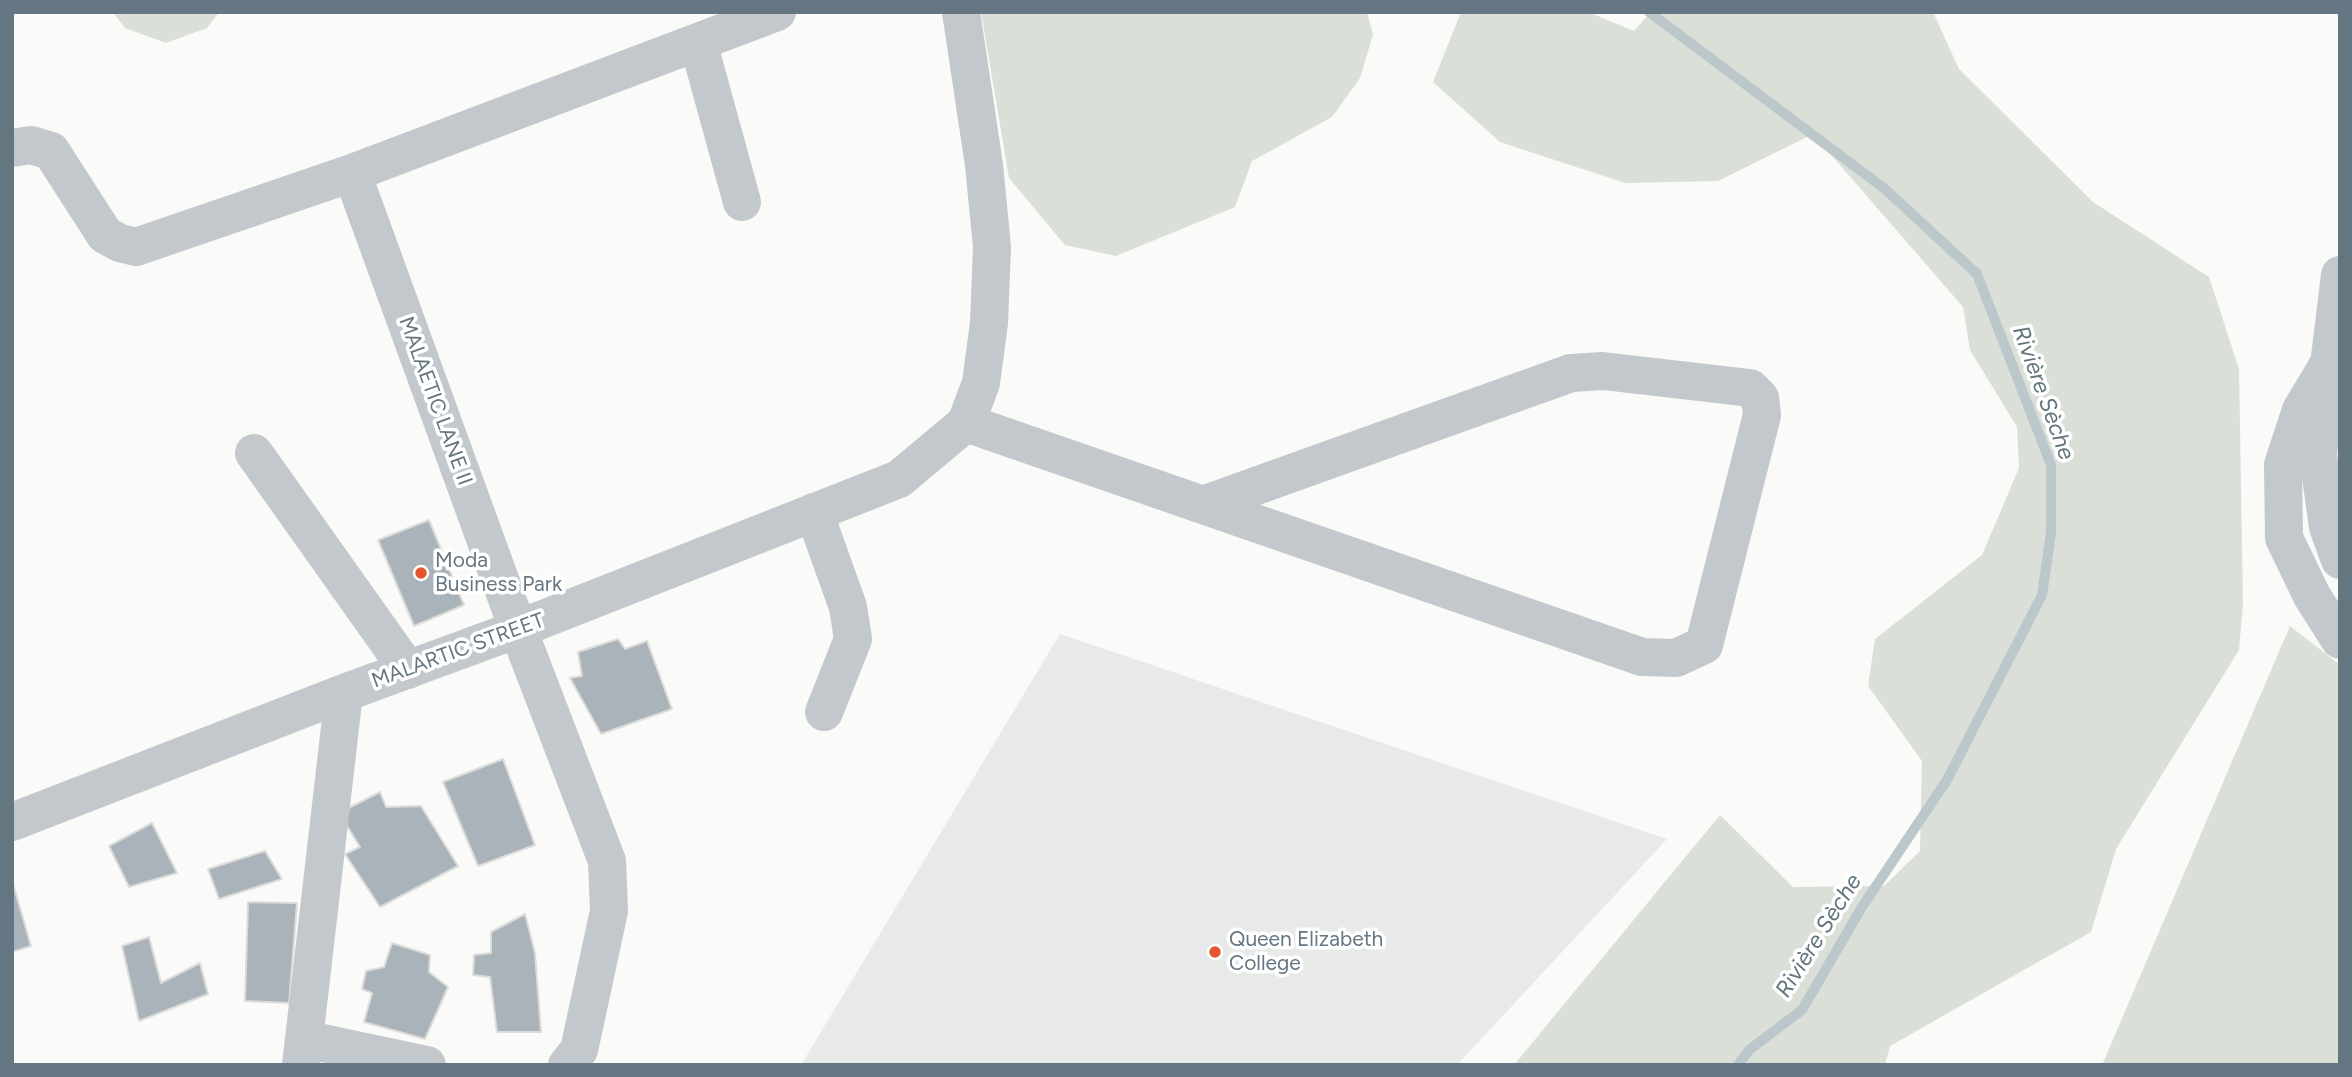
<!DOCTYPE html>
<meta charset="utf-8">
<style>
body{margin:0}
#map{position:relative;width:2352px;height:1077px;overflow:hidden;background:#fafaf8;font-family:Figtree,sans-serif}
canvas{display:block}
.frame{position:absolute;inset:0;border:14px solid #657683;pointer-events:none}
</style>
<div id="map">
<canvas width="2352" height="1077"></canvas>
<div class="frame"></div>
</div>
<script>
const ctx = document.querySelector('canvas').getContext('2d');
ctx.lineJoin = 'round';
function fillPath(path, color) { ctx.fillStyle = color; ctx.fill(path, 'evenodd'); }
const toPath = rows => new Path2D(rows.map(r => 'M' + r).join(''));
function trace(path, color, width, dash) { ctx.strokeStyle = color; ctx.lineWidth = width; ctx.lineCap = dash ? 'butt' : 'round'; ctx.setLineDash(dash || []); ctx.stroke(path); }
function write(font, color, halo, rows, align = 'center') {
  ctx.font = font + ' Figtree,sans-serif'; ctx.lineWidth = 7; ctx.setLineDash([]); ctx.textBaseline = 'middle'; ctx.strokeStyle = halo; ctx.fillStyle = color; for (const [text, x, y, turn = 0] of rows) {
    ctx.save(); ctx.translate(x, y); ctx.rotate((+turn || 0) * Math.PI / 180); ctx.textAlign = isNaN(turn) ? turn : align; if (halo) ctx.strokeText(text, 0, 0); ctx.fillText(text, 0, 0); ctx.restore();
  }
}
fillPath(toPath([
 [1060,634,1667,839,1457,1065,801,1065]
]), '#e8e9e9');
fillPath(toPath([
 [113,12,219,12,207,28,166,43,125,28],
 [981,12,1367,12,1373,35,1360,78,1332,117,1252,161,1235,207,1116,256,1065,245,1009,178],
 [1461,12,1588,12,1634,31,1651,12,1933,12,1959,69,2093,202,2209,277,2239,369,2243,605,2239,650,2116,849,2091,932,1890,1046,1885,1065,1514,1065,1720,815,1793,887,1884,886,1920,851,1922,761,1868,686,1875,639,1982,555,2019,468,2017,427,1970,350,1963,307,1813,134,1718,181,1625,183,1500,142,1433,82],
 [2290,626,2340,665,2340,1065,2102,1065]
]), '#dadfd7');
trace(toPath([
 [1649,12,1885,189,1977,274,2051,465,2051,533,2042,595,1947,780,1862,907,1802,1010,1749,1050,1738,1065]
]), '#bbc7cb', 10);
const building = toPath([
 [429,520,464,605,414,626,378,540,429,520],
 [618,639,625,649,647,641,672,709,601,734,570,678,582,676,578,652,618,639],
 [503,759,535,845,478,866,443,782,503,759],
 [380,792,386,807,421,806,458,866,380,907,345,854,360,847,339,813,380,792],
 [152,823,177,873,129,887,109,846,152,823],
 [265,851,282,879,219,899,208,869,265,851],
 [12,880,31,946,12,952,12,880],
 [248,902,297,903,289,1003,245,1001,248,902],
 [525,914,535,953,541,1032,497,1032,490,977,473,975,474,955,491,953,491,932,525,914],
 [149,937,161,983,200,963,208,994,139,1021,122,946,149,937],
 [392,943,430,955,429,972,448,987,425,1039,364,1022,372,993,362,989,366,971,384,967,392,943]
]);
fillPath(building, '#aab3b9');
trace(building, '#dcdcda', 2);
trace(toPath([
 [698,42,742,202],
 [12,148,31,145,51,151,105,235,120,243,136,247,352,173,777,12],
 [352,173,518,629,607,861,609,911,579,1050,567,1065],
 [2340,275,2318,455,2328,527,2340,560],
 [2328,365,2301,410,2283,465,2284,538,2312,596,2340,640],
 [966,423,1203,505,1642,657,1676,658,1704,645,1762,415,1760,398,1750,388,1603,371,1571,373,1203,505],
 [254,453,408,670],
 [814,512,848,607,853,639,824,712],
 [12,822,344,693,518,629,899,479,966,423,981,383,989,323,992,247,984,165,961,12],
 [304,1039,427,1065],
 [301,1065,344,693]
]), '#c3c8cc', 38);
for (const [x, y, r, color] of [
 [421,573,7,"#e4572e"],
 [1215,952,7,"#e4572e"]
]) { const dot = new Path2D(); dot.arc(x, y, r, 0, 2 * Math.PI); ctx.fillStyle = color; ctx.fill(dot); trace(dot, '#fff', 2.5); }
write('21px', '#657683', '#fff', [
 ["MALAETIC LANE II",435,401,70],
 ["MALARTIC STREET",458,651,-20]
]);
write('21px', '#657683', '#fff', [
 ["Moda",435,561],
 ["Business Park",435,585],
 ["Queen Elizabeth",1229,940],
 ["College",1229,964]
], 'left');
write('italic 23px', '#60757c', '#fff', [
 ["Rivière Sèche",2043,393,70],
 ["Rivière Sèche",1819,936,-58]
]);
</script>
